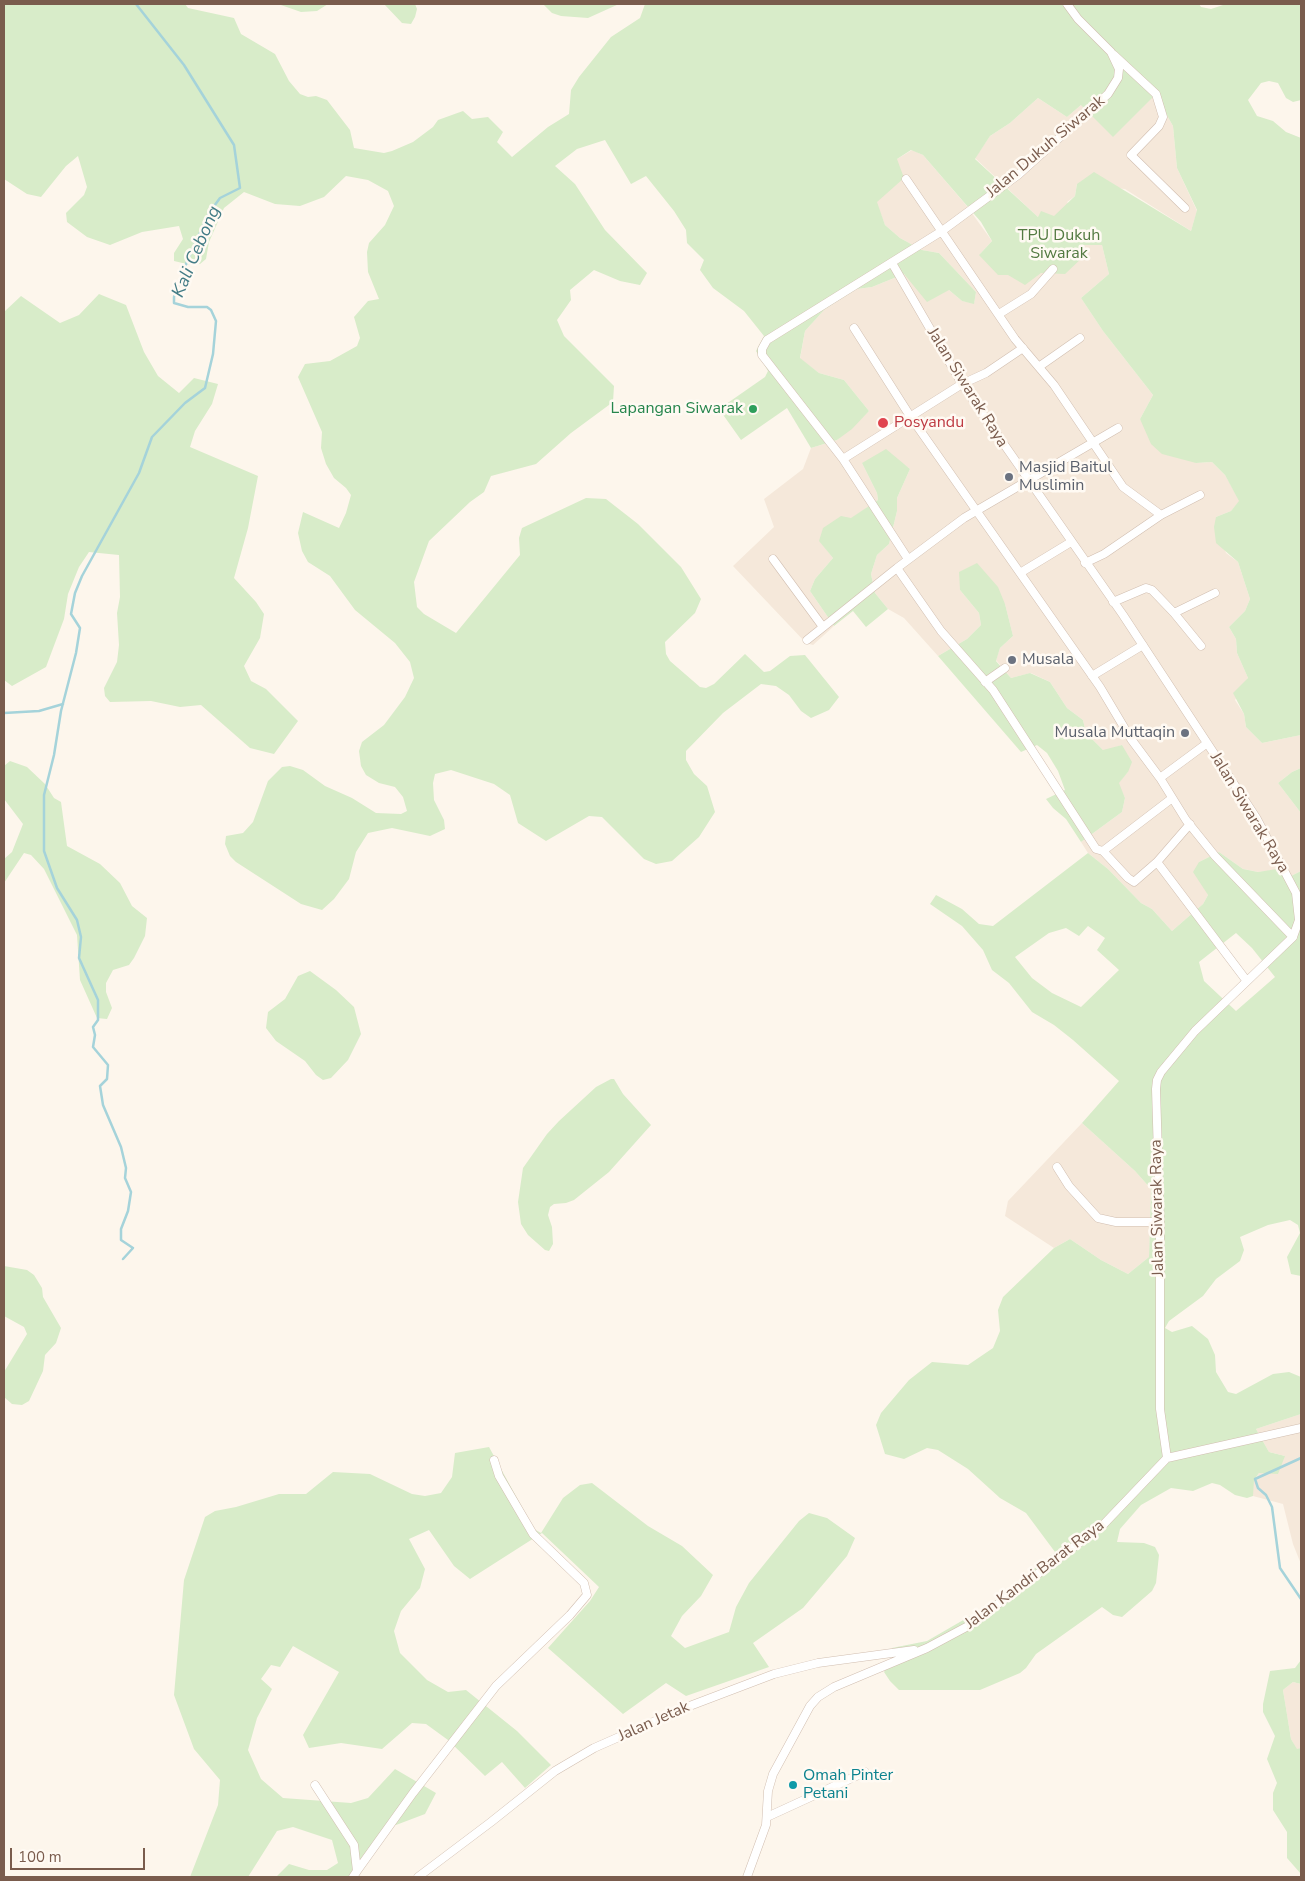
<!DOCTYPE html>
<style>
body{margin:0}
#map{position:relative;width:1305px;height:1881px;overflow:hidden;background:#fdf6ec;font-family:"Nunito Sans",sans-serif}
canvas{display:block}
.frame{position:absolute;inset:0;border:5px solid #7a5c4d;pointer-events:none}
.scale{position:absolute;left:10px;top:1848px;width:135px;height:22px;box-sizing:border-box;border:2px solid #7a5c4d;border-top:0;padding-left:6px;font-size:15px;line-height:18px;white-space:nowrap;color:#7a5c4d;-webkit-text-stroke:4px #fffaf3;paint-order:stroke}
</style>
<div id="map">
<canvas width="1305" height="1881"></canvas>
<div class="frame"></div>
<div class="scale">100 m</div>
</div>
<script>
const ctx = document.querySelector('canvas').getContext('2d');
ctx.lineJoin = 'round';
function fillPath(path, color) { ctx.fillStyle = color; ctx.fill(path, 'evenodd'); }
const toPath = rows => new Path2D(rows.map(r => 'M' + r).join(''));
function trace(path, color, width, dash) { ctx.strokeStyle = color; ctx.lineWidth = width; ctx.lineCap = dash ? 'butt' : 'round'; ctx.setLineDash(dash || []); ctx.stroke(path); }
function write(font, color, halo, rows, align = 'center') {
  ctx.font = font + ' "Nunito Sans",sans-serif'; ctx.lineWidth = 5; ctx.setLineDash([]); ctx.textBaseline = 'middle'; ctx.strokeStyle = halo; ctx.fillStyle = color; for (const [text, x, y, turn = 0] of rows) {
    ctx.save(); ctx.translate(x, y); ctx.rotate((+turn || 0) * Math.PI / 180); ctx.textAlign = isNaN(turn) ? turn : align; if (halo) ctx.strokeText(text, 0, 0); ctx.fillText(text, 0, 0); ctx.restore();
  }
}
fillPath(toPath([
 [1154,96,1160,103,1173,126,1177,168,1197,211,1191,231,1125,189,1077,184,1075,196,1067,202,1102,245,1109,274,1081,298,1103,331,1153,395,1140,419,1196,463,1212,462,1225,475,1240,501,1231,511,1216,517,1226,553,1238,562,1250,599,1245,611,1229,627,1236,639,1237,653,1248,678,1235,700,1244,714,1246,727,1262,743,1301,735,1301,768,1292,772,1278,783,1301,813,1301,871,1285,879,1277,870,1258,872,1243,869,1219,852,1199,862,1208,895,1203,904,1172,931,1152,909,1141,903,1108,869,1088,853,1081,842,1122,812,1125,798,1118,783,1128,772,1122,745,1104,751,1086,733,1083,720,1067,708,1050,682,1031,673,1011,678,996,660,1000,648,1013,636,1005,604,960,590,979,613,981,625,967,639,938,656,904,618,888,609,875,593,871,574,877,555,889,544,897,511,897,498,910,469,900,462,862,463,877,493,878,500,820,541,833,558,815,579,810,591,834,626,813,645,806,643,733,566,774,527,764,499,803,469,811,448,837,440,869,411,844,380,819,373,800,359,805,331,825,309,857,289,872,287,904,274,915,285,949,290,962,301,974,303,976,292,939,253,922,250,900,238,885,225,876,202,886,192,897,159,912,150,923,155,966,205,992,241,979,255,1038,217,975,158,990,136,1010,123,1038,98,1067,117,1081,105],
 [1082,1123,1135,1171,1151,1189,1149,1257,1128,1274,1101,1260,1070,1239,1054,1248,1005,1216,1008,1201],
 [1301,1414,1301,1564,1293,1544,1283,1504,1253,1496,1252,1484,1259,1473,1285,1456,1269,1452,1256,1429],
 [1293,1682,1301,1684,1301,1748,1297,1750,1291,1739,1283,1690]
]), '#f5e8da');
fillPath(toPath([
 [4,4,185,4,188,8,234,18,241,34,275,54,289,81,300,94,308,97,316,96,327,100,350,130,354,148,384,153,392,151,413,142,433,127,438,120,463,111,472,119,488,117,503,132,497,142,512,157,548,127,569,114,571,90,579,77,611,37,640,18,645,4,1199,4,1201,7,1211,9,1226,4,1301,4,1301,100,1293,102,1286,98,1278,83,1269,81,1261,83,1248,100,1257,116,1273,121,1286,132,1301,138,1301,735,1262,743,1246,727,1244,714,1233,693,1248,678,1237,653,1236,639,1229,627,1245,611,1250,599,1238,562,1216,543,1214,527,1216,517,1231,511,1239,501,1225,475,1212,462,1196,463,1162,454,1151,444,1140,419,1153,395,1103,331,1081,298,1109,274,1102,245,1084,245,1084,256,1065,274,1041,273,1025,285,1008,275,998,275,979,255,992,241,981,222,923,155,911,150,897,159,904,178,877,202,885,225,900,238,922,250,939,253,976,292,974,304,962,301,949,290,927,302,904,274,872,287,857,289,825,309,805,331,800,358,819,373,844,380,869,411,852,429,837,440,811,448,787,408,741,440,719,409,765,377,768,371,756,351,764,336,744,311,713,288,700,270,704,260,687,243,686,230,674,211,646,176,631,184,605,140,577,149,555,166,575,184,605,230,647,273,640,285,620,281,594,270,570,290,571,300,557,320,564,336,614,386,613,402,571,433,536,464,491,476,484,492,470,502,429,541,414,582,417,607,424,614,456,633,520,555,519,538,522,528,586,498,606,499,638,524,681,567,701,599,695,613,665,642,666,654,670,661,700,687,706,688,714,684,745,654,764,672,770,671,790,656,805,655,839,697,829,710,811,718,801,711,789,695,776,686,761,684,723,713,686,751,686,760,694,774,707,786,715,812,699,837,672,861,656,864,644,859,602,817,589,816,546,841,518,823,510,795,494,784,451,770,435,774,433,783,434,800,444,820,445,829,430,836,392,828,368,833,356,852,349,879,334,899,322,910,301,904,236,862,230,856,225,844,226,836,243,833,253,822,268,781,282,767,290,766,303,770,325,786,352,798,376,813,401,814,407,811,403,797,395,787,379,783,366,775,361,766,359,751,362,742,384,725,405,697,414,678,410,662,395,643,355,610,330,576,308,562,302,551,298,533,303,512,339,528,346,513,351,495,346,488,334,478,326,464,321,448,322,432,298,377,305,364,330,361,357,346,360,338,354,317,368,301,379,299,368,272,367,252,369,243,385,225,394,206,388,191,368,180,346,176,324,197,300,206,275,204,244,192,224,208,209,242,206,259,200,264,191,265,174,261,174,253,183,239,179,226,142,232,110,245,87,237,67,222,66,213,84,195,87,187,78,156,66,166,41,197,27,194,4,179],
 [1154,96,1160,103,1173,126,1177,168,1197,210,1191,231,1094,172,1077,184,1075,196,1054,216,1041,211,1038,217,975,159,990,136,1010,123,1038,98,1067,117,1081,105,1113,137],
 [278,4,328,4,317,11,301,12],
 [384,4,415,4,417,9,415,17,411,24,402,23],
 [543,4,619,4,588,18,561,16,552,13],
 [99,294,126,305,144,352,158,376,179,393,194,378,218,384,212,404,195,431,190,447,258,476,248,528,234,578,256,602,264,614,260,638,244,666,251,681,266,689,298,721,274,754,250,748,201,705,180,707,151,701,110,702,105,696,104,688,117,662,119,645,117,613,120,597,119,555,89,552,79,567,68,594,64,619,46,667,12,686,4,680,4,312,21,296,60,323,79,315],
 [886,449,910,469,897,498,897,511,889,544,877,555,871,574,875,593,888,609,866,627,853,611,834,626,810,591,815,579,833,558,819,541,823,528,841,516,851,518,878,500,877,493,862,463],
 [977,563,998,587,1005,604,1013,636,1000,648,996,661,1011,678,1030,673,1050,682,1067,708,1083,720,1086,733,1103,750,1122,745,1132,762,1128,772,1119,783,1125,798,1122,812,1081,842,1066,819,1053,808,1046,799,1065,790,1058,771,1047,753,1037,745,1021,752,938,656,967,639,981,625,979,613,960,590,959,572],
 [10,761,27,767,45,784,54,798,61,802,67,846,100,864,120,883,132,906,147,918,145,936,134,958,129,965,113,970,106,983,106,992,112,1008,107,1019,97,1018,80,980,77,935,44,869,31,855,24,853,4,883,4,859,12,852,23,824,4,799,4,766],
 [1301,768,1301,813,1278,783,1292,772],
 [1219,852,1243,869,1258,872,1277,869,1285,879,1301,871,1301,1276,1291,1274,1287,1257,1300,1233,1298,1225,1290,1220,1268,1225,1240,1237,1244,1250,1240,1261,1216,1279,1203,1296,1169,1321,1165,1328,1172,1332,1192,1326,1208,1339,1215,1355,1216,1372,1228,1392,1236,1394,1273,1374,1289,1372,1301,1377,1301,1414,1256,1429,1269,1452,1285,1456,1278,1474,1259,1473,1254,1480,1253,1496,1247,1498,1235,1495,1220,1485,1212,1483,1193,1491,1171,1488,1141,1505,1120,1529,1117,1542,1144,1543,1155,1547,1159,1555,1156,1583,1152,1591,1122,1617,1113,1615,1102,1607,1036,1654,1026,1668,1020,1673,980,1690,899,1690,890,1681,884,1672,892,1659,892,1648,927,1641,991,1604,1055,1552,1026,1513,1000,1498,968,1469,938,1450,927,1448,904,1459,885,1454,876,1425,881,1413,909,1380,932,1362,968,1365,993,1348,1000,1331,998,1310,1003,1297,1054,1248,1070,1239,1101,1260,1128,1274,1149,1257,1151,1189,1135,1171,1082,1123,1119,1081,1073,1040,1054,1025,1032,1012,1009,983,992,970,983,950,962,926,930,904,936,895,962,909,979,924,993,926,1088,853,1108,869,1141,903,1152,909,1172,931,1203,904,1208,895,1193,872,1199,862],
 [1088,926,1105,938,1097,950,1119,970,1081,1007,1052,993,1032,978,1015,957,1049,933,1066,928,1079,936],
 [1236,933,1252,948,1275,977,1236,1011,1204,981,1199,962],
 [310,971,336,990,354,1007,361,1034,348,1060,331,1078,323,1080,316,1075,305,1061,276,1041,266,1028,268,1012,285,999,298,976],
 [611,1079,614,1079,623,1094,651,1125,609,1172,574,1200,566,1203,554,1204,550,1207,548,1215,552,1227,553,1244,549,1251,545,1250,528,1235,521,1224,518,1202,523,1168,547,1134,559,1121,596,1087],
 [4,1266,27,1270,34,1275,42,1288,43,1297,61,1328,56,1343,45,1355,43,1371,29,1401,22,1405,12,1404,4,1397,4,1372,27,1334,24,1327,4,1316],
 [489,1447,534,1529,541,1533,563,1498,580,1485,592,1483,648,1526,682,1546,713,1575,701,1596,682,1616,671,1636,685,1648,729,1632,736,1607,749,1583,799,1521,809,1513,827,1518,855,1538,847,1556,803,1608,753,1643,769,1667,686,1696,666,1683,623,1714,548,1648,590,1601,599,1587,542,1533,470,1579,454,1566,429,1530,409,1539,425,1569,420,1588,401,1611,394,1631,400,1653,427,1680,448,1692,466,1690,517,1731,551,1765,525,1788,502,1762,485,1776,448,1740,426,1724,412,1723,382,1749,341,1743,309,1748,303,1735,339,1672,293,1646,280,1667,271,1665,261,1679,272,1689,257,1718,248,1750,261,1779,283,1798,351,1803,368,1798,395,1769,436,1793,425,1814,396,1825,387,1825,350,1877,276,1877,289,1864,309,1870,327,1870,338,1863,332,1840,293,1827,277,1831,248,1877,190,1877,218,1805,220,1780,194,1749,174,1695,184,1580,205,1517,215,1511,236,1507,279,1494,306,1494,333,1472,370,1474,412,1494,425,1496,441,1493,452,1477,455,1453],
 [1301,1660,1301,1684,1293,1682,1283,1690,1291,1739,1297,1749,1301,1748,1301,1874,1287,1858,1287,1832,1273,1810,1273,1793,1277,1783,1267,1759,1275,1736,1263,1712,1263,1704,1270,1671,1295,1668]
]), '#d8ecc9');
trace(toPath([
 [4,713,39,711,63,704],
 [123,1259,133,1248,121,1240,121,1229,128,1211,131,1192,125,1178,126,1168,121,1147,103,1105,100,1086,107,1079,108,1065,93,1047,95,1035,93,1027,98,1020,98,1000,79,958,81,937,77,920,57,888,44,851,44,795,54,755,61,711,76,653,80,628,71,614,75,593,82,576,139,473,152,437,185,403,205,388,213,354,216,321,211,310,207,307,188,307,174,303,174,297,188,259,209,213,220,198,240,188,234,145,184,65,136,4],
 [1301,1458,1255,1479,1258,1488,1266,1495,1272,1507,1280,1568,1301,1599]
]), '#a5d3da', 2.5);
const street = toPath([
 [1114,55,1156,94,1163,117,1159,126,1131,155,1185,208],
 [906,179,1015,339,1054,385,1123,487,1161,515],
 [892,263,962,384,1123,615,1257,819,1296,893,1299,920,1293,937,1195,1031,1161,1072,1157,1080,1156,1089,1160,1222,1160,1409,1167,1458],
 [999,314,1031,294,1053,269],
 [854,328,910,416,1100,687,1131,739,1160,778,1186,820,1215,856,1293,937],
 [1040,366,1080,338],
 [843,459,962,384,986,373,1023,348],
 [773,559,823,627],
 [908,559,843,459,762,355,762,349,767,340,942,231,1018,175,1108,94,1118,78,1119,69,1111,52,1078,19,1067,4],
 [1085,563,1104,554,1161,515,1200,495],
 [897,568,941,631,993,690,1096,849,1103,851,1171,799],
 [1020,573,1071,542],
 [1113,602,1146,588,1152,590,1174,613,1215,593],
 [1174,613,1201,646],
 [807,640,897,568,964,518,1118,428],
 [1092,676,1143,645],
 [985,682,1005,668],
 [1160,778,1206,744],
 [1103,851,1128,878,1134,882,1157,862,1190,824],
 [1157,862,1246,980],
 [1057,1167,1069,1186,1098,1218,1116,1222,1160,1222],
 [1167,1458,1301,1428],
 [315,1785,354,1845,357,1871,353,1877],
 [767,1817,865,1772],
 [357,1871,413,1793,496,1686,570,1615,587,1595,584,1583,533,1534,499,1476,494,1460],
 [418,1877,491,1822,555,1771,594,1748,687,1707,774,1674,818,1663,914,1650],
 [747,1877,766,1825,768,1791,773,1774,810,1706,818,1697,834,1687,927,1648,970,1625,1103,1525,1167,1458]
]);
trace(street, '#d1beb0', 9);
trace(street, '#fff', 8);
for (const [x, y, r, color] of [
 [753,409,5,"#2e9e5b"],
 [883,423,6,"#e0444e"],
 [1009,477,5,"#6b7280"],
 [1012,660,5,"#6b7280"],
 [1185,733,5,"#6b7280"],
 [793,1785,5,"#0f9aa8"]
]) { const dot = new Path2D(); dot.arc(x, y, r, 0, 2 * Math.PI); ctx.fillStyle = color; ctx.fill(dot); trace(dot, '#fffaf3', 2); }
write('16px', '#7a5c4d', '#fffaf3', [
 ["Jalan Dukuh Siwarak",1046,147,-40],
 ["Jalan Siwarak Raya",967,388,58],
 ["Jalan Siwarak Raya",1249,813,59],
 ["Jalan Siwarak Raya",1158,1208,-91],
 ["Jalan Kandri Barat Raya",1035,1575,-37],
 ["Jalan Jetak",654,1722,-24]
]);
write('16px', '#537a41', '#fffaf3', [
 ["TPU Dukuh",1059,236],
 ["Siwarak",1059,254]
]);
write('16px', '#27864d', '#fffaf3', [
 ["Lapangan Siwarak",743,409]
], 'right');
write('16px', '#be3a42', '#fffaf3', [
 ["Posyandu",894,423]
], 'left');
write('16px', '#5b616d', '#fffaf3', [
 ["Masjid Baitul",1019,468],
 ["Muslimin",1019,486],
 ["Musala",1022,660],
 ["Musala Muttaqin",1175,733,"right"]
], 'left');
write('16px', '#0d838f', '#fffaf3', [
 ["Omah Pinter",803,1776],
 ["Petani",803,1794]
], 'left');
write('italic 18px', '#437c86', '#fffaf3', [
 ["Kali Cebong",197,252,-67]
]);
</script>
